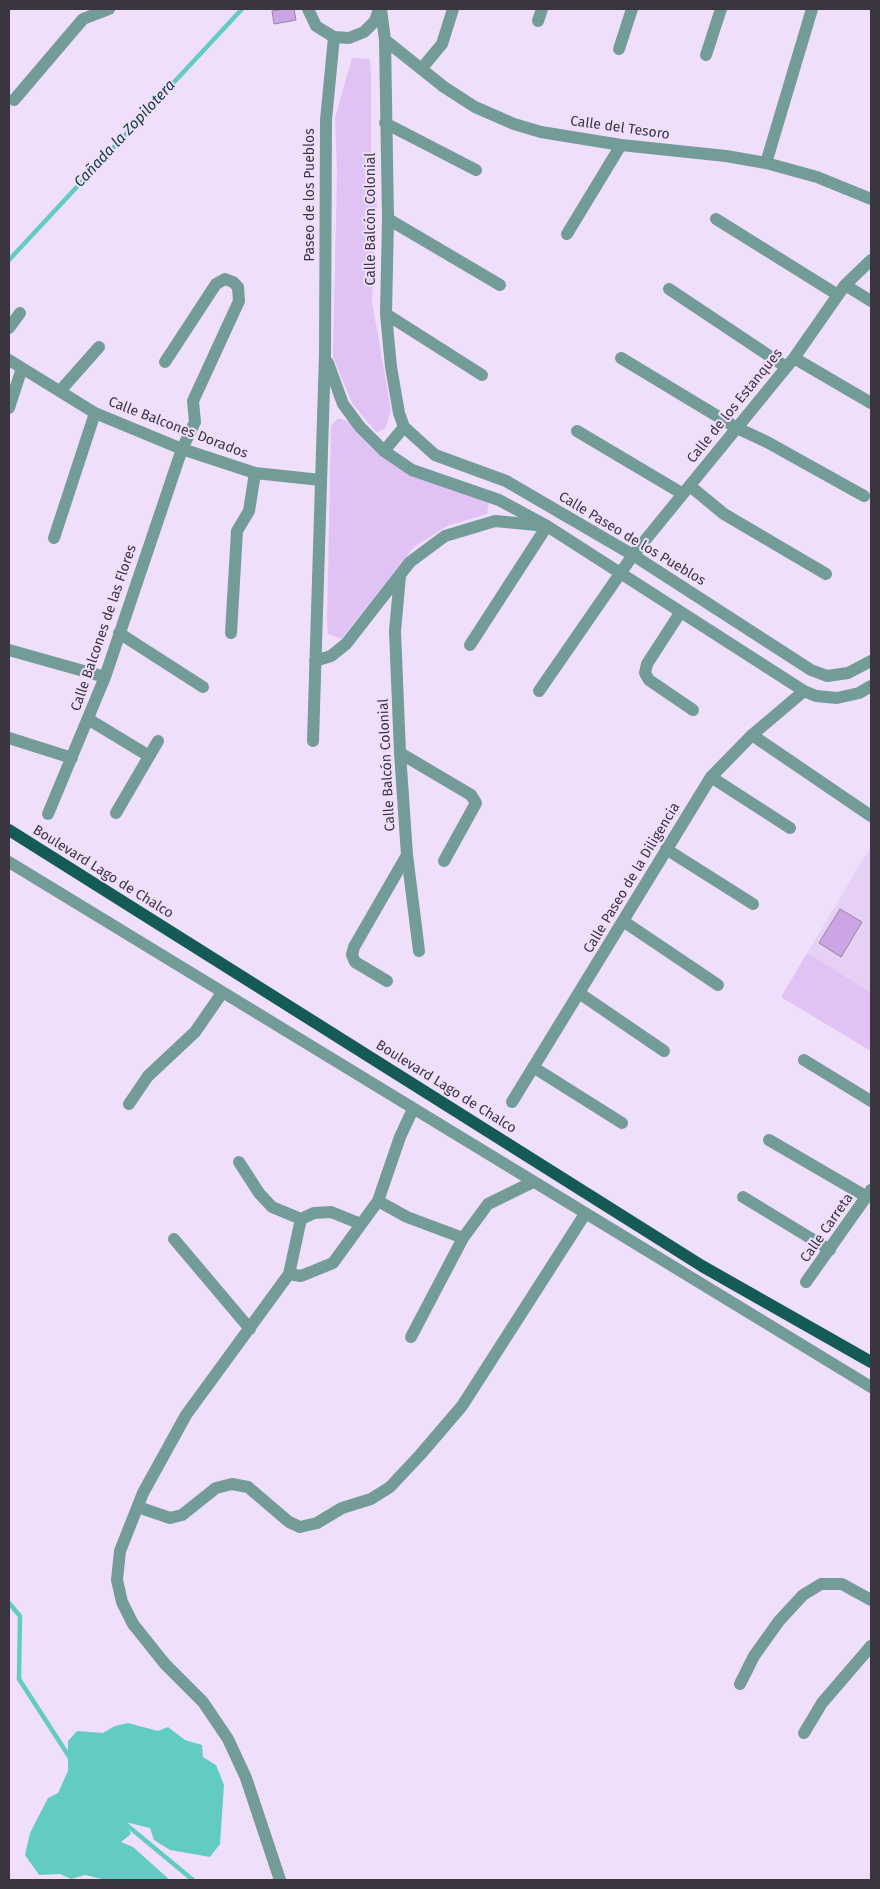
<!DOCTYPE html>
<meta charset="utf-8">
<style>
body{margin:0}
#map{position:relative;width:880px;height:1889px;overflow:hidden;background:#f0dffb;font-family:"Fira Sans",sans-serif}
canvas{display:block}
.frame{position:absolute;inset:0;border:10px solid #3b3540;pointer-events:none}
</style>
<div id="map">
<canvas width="880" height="1889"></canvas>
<div class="frame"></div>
</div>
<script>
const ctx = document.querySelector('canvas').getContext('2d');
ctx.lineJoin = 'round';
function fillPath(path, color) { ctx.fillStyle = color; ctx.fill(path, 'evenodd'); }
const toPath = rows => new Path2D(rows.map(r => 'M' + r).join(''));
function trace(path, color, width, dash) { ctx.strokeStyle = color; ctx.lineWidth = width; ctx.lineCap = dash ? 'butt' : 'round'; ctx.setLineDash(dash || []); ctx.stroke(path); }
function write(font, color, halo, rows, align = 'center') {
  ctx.font = font + ' "Fira Sans",sans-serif'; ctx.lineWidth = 4; ctx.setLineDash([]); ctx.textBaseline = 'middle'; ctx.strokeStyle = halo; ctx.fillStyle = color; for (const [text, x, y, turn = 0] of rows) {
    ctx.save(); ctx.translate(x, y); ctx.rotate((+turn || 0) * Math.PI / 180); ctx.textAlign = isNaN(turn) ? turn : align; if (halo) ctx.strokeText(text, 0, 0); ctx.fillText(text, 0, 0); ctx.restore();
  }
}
fillPath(toPath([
 [871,846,871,1051,781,997]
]), '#e6d1f4');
fillPath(toPath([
 [352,58,370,59,371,76,371,158,377,199,372,302,391,410,385,429,376,432,352,403,333,357,337,173,335,118],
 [338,418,349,422,370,446,396,467,489,501,487,514,447,526,414,547,341,639,328,634,327,621,331,426],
 [807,953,871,993,871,1051,781,997]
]), '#e1c2f5');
fillPath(toPath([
 [128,1723,158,1731,168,1727,185,1740,202,1745,203,1757,216,1765,224,1785,220,1844,210,1857,170,1850,154,1840,150,1828,125,1822,131,1834,121,1842,133,1847,170,1880,106,1880,85,1875,71,1879,60,1874,39,1875,25,1855,30,1833,48,1798,58,1793,68,1771,68,1741,77,1731,103,1733,115,1726]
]), '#63ccc2');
trace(toPath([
 [9,260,242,9],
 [9,1603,20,1616,19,1679,70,1758],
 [123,1822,193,1880]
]), '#63ccc2', 4.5);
const building = toPath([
 [283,9,294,9,296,20,274,24,272,11,283,9],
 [840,909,862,922,841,957,819,943,840,909]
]);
fillPath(building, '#cca5e5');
trace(building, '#95859f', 1);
trace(toPath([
 [308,9,316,26,334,37,349,38,364,32,375,21,379,9],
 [381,9,385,40,388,219,386,314,391,367,399,413,404,427,435,455,506,481,633,555,811,670,827,676,848,673,871,661],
 [538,21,542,9],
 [385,40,444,87,475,107,514,124,541,132,621,145,726,156,766,163,817,177,871,199],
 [619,49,632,9],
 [706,55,721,9],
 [422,68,442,44,453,9],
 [14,100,83,19,109,9],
 [385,123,476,170],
 [766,163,812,9],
 [388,219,500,285],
 [716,219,838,295],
 [567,234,621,145],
 [845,285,871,301],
 [669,289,786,367],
 [386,314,482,375],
 [9,328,20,313],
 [621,358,737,428,767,442,864,496],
 [794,358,871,403],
 [9,360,95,413,182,449,255,473,321,480],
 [328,363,343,404,360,427,384,451,412,470,499,500,547,526,804,691,816,696,837,698,859,693,871,686],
 [60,391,99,347],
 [9,408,22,368],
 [577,431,683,494],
 [384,451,404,427],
 [690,486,724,514,826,574],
 [54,538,95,413],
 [400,576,395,631,400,753,407,855,419,951],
 [680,613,647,664,645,673,649,680,693,710],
 [119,633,203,687],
 [231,633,237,531,249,511,255,473],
 [9,650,105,677],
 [315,661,331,656,346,644,410,562,445,536,495,521,547,526,470,645],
 [539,691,633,555,794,358,845,285,871,260],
 [88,719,149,756],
 [752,735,871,816],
 [9,738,72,758],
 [313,741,325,354,326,120,334,37],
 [400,753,471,795,476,803,444,861],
 [711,777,790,828],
 [116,813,158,741],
 [48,814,105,677,182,449,195,422,193,401,239,301,238,287,233,282,225,279,216,284,165,362],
 [666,849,753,904],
 [9,862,871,1387],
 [623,921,718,985],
 [387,981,355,962,352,955,354,947,407,855],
 [579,993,664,1051],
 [804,1060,871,1101],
 [533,1067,622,1123],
 [512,1102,711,777,752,735,804,691],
 [129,1104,148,1076,195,1032,222,993],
 [769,1140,867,1197],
 [239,1162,259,1193,272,1207,301,1219,314,1213,331,1212,361,1224],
 [743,1197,830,1250],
 [378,1201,407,1217,463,1238],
 [174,1239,250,1329],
 [289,1274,301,1219],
 [806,1282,871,1190],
 [411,1337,463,1238,488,1204,533,1182],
 [138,1507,170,1518,182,1515,216,1488,232,1484,248,1487,289,1522,300,1527,317,1523,342,1508,371,1499,390,1487,420,1455,462,1406,585,1214],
 [740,1684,754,1656,779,1621,803,1595,821,1584,842,1584,871,1600],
 [804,1733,822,1703,871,1646],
 [280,1880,246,1778,228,1739,203,1702,165,1664,133,1624,122,1602,117,1580,120,1551,143,1493,186,1415,289,1274,301,1276,333,1263,378,1201,400,1137,413,1109]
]), '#739b97', 12);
trace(toPath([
 [9,830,702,1266,871,1362]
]), '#145a55', 12);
write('14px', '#3b3540', '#f0dffb', [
 ["Calle del Tesoro",620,128,8],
 ["Paseo de los Pueblos",310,195,-90],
 ["Calle Balcón Colonial",371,219,-90],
 ["Calle de los Estanques",735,406,-51],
 ["Calle Balcones Dorados",178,428,21],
 ["Calle Paseo de los Pueblos",632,539,31],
 ["Calle Balcones de las Flores",104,628,-71],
 ["Calle Balcón Colonial",387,765,-93],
 ["Boulevard Lago de Chalco",103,872,32],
 ["Calle Paseo de la Diligencia",632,878,-59],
 ["Boulevard Lago de Chalco",446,1087,32],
 ["Calle Carreta",827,1228,-55]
]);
write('italic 15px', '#0c3d3a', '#f0dffb', [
 ["Cañada la Zopilotera",125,134,-47]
]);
</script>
